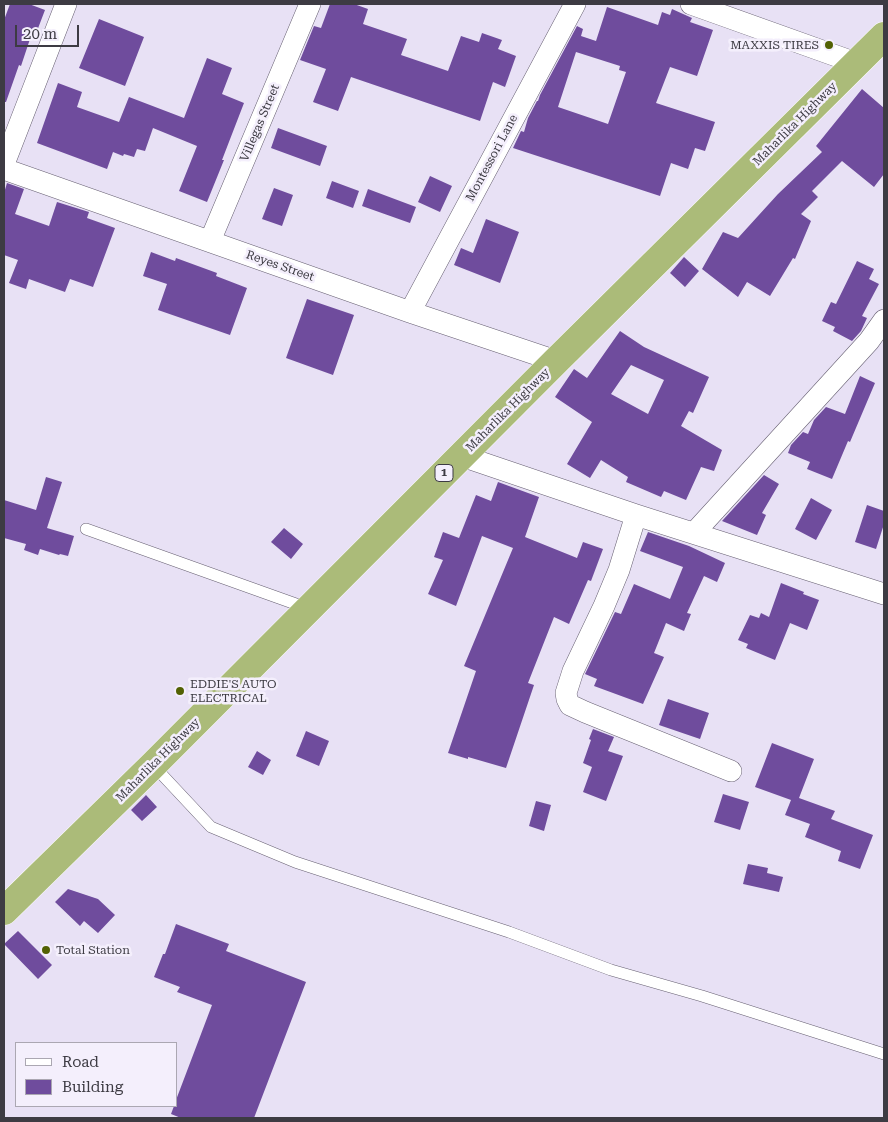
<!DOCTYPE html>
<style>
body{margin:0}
#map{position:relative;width:888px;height:1122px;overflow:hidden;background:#e8e1f5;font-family:"Roboto Serif",serif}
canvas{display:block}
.frame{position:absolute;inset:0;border:5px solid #3d3b43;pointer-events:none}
.legend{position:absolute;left:15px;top:1042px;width:162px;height:65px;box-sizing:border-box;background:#f4effc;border:1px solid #aba7b2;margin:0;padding:6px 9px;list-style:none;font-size:15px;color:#3d3b43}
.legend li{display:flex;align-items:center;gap:10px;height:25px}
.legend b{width:25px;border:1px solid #aba7b2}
.scale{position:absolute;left:15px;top:25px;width:64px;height:22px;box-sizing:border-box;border:2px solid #3d3b43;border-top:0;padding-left:6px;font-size:15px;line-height:18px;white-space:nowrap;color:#3d3b43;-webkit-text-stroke:4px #f4effc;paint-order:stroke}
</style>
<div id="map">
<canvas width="888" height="1122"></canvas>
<div class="frame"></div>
<ul class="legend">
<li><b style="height:6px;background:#fff"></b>Road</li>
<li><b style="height:14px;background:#6f4c9d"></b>Building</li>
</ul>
<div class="scale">20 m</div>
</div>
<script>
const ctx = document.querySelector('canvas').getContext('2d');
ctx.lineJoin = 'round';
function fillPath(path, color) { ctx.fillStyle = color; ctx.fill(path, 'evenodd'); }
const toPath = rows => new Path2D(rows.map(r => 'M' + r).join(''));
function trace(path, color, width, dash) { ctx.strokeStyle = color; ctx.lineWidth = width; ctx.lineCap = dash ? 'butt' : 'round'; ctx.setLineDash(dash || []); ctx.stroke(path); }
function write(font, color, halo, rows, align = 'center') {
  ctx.font = font + ' "Roboto Serif",serif'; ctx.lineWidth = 5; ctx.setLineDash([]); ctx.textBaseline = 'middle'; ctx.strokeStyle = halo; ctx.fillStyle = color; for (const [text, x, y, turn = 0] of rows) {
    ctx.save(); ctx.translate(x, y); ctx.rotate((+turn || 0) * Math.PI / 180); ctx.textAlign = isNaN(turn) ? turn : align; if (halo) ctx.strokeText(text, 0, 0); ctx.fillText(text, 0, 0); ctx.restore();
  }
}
fillPath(toPath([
 [10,4,29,4,45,10,37,31,33,30,21,66,19,65,6,102,4,102,4,20],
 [330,4,354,4,368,9,363,24,407,39,401,55,448,71,461,36,479,42,482,33,502,40,498,49,516,56,505,87,493,82,480,121,351,77,338,111,313,102,326,69,300,60,314,26,321,28],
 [607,7,658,25,662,12,670,15,672,9,692,18,690,22,713,30,697,76,670,67,656,103,715,122,705,151,695,148,688,169,671,163,660,196,513,148,521,131,524,132,528,118,537,101,538,101,540,95,577,26,583,29,581,36,596,41],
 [576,52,620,66,619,70,626,72,608,124,558,107],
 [99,19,144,37,125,86,79,68],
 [207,58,232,68,222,94,244,103,222,160,224,160,207,202,179,191,197,146,153,128,145,151,137,149,134,157,124,154,123,156,113,152,107,169,37,143,58,83,82,92,77,107,119,122,129,97,184,118],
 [862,89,884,108,884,174,874,187,842,161,812,191,818,197,801,214,811,221,795,259,793,258,770,296,747,282,738,297,702,269,723,232,738,238,778,194,822,152,816,146],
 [278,128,327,146,320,166,271,148],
 [430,176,452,186,440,212,418,202],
 [332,181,359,191,353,208,326,198],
 [7,183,24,189,15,214,49,226,57,202,89,212,87,218,115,228,93,287,70,279,65,292,29,279,26,289,9,283,18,260,4,255,4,193],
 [274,188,293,195,282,226,262,219],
 [368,189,416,207,410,223,362,206],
 [486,219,519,232,500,283,454,265,461,248,473,253],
 [151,252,175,261,176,258,217,273,216,276,247,288,230,335,158,310,167,284,143,276],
 [684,257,699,271,685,287,670,273],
 [857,261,874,269,869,279,879,284,862,316,867,318,861,331,852,341,833,331,835,327,822,321,831,302,836,304],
 [307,299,354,315,333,375,286,358],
 [620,331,644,347,709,377,693,413,689,411,681,426,722,450,714,471,701,467,686,500,664,491,661,497,626,482,628,477,601,460,590,478,567,464,592,422,555,397,574,369,587,378],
 [631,365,664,380,648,414,611,394],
 [860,376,875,383,850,442,848,441,832,479,807,469,810,462,788,453,791,445,803,432,808,434,814,420,826,407,845,414],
 [764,475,779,484,762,513,766,515,757,535,722,521],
 [46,477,62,482,47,528,74,536,68,556,60,554,59,555,40,549,38,555,24,550,26,544,4,538,4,500,36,510],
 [498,482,539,497,525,537,577,558,583,542,603,549,591,581,588,580,569,624,554,617,528,683,534,685,506,768,468,757,468,759,448,753,476,671,464,666,513,548,482,536,456,606,428,594,443,560,434,557,443,532,459,538,476,495,491,501],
 [811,498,832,510,816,540,795,529],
 [867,505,884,511,884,524,876,549,855,542],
 [284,528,303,544,291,559,271,542],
 [648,532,689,546,725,563,717,582,704,576,687,613,691,614,684,631,666,623,654,653,664,657,643,704,594,686,597,679,585,674,615,612,621,614,634,584,670,599,683,567,640,551],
 [781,583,804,592,803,594,819,600,807,630,790,623,775,660,746,648,748,644,738,640,750,615,759,618,761,613,769,617],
 [668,699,709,713,700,739,659,725],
 [593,729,614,737,608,751,623,756,606,801,583,792,592,767,583,763,591,740,589,739],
 [306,731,329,741,319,766,296,756],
 [772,743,814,759,799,798,835,811,831,819,873,835,860,869,838,861,841,851,805,837,810,824,785,815,791,800,755,787],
 [257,751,271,760,263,775,248,767],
 [723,794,749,802,740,830,714,822],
 [146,795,157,807,142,821,131,810],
 [536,801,551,805,544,831,529,826],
 [748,864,768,868,767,873,783,877,779,892,743,884],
 [68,889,98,899,115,915,98,933,84,921,80,926,55,902],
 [176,924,229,944,226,951,306,982,254,1118,181,1118,171,1114,174,1106,176,1106,176,1100,212,1005,177,992,180,987,154,977,163,954,165,954],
 [18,931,52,965,38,979,4,944]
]), '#6f4c9d');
const lane = toPath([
 [86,529,307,608],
 [153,765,211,827,295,862,509,932,611,970,702,996,884,1054]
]);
const street = toPath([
 [691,4,856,63],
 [4,164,66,4],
 [4,169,410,312,556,361],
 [210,241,310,4],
 [410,312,575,4],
 [462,456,636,515,884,594],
 [636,515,619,570,604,606,573,671,566,693,567,699,570,705,585,712,731,771],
 [694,533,869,341,884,320]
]);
const highway = toPath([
 [4,911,153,765,556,361,884,36]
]);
trace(lane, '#676072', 12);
trace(street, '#676072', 22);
trace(highway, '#fff', 29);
trace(lane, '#fff', 11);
trace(street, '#fff', 21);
trace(highway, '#abbb79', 28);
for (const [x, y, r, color] of [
 [829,45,5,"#526103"],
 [180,691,5,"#526103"],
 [46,950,5,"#526103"]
]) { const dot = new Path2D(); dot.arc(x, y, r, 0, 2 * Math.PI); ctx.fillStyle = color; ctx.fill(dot); trace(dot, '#f4effc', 2); }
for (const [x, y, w] of [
 [444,473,18]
]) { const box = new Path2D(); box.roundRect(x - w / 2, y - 8.5, w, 17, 4); ctx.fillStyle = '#f4effc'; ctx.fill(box); trace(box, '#3d3b43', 1); }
write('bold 11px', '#3d3b43', null, [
 ["1",444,473]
]);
write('12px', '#3d3b43', '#f4effc', [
 ["MAXXIS TIRES",819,45,"right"],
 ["EDDIE'S AUTO",190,684],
 ["ELECTRICAL",190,698],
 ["Total Station",56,950]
], 'left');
write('12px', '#3d3b43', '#f4effc', [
 ["Villegas Street",260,123,-67],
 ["Maharlika Highway",795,124,-45],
 ["Montessori Lane",492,158,-62],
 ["Reyes Street",280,266,19],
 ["Maharlika Highway",508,410,-45],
 ["Maharlika Highway",158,760,-45]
]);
</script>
